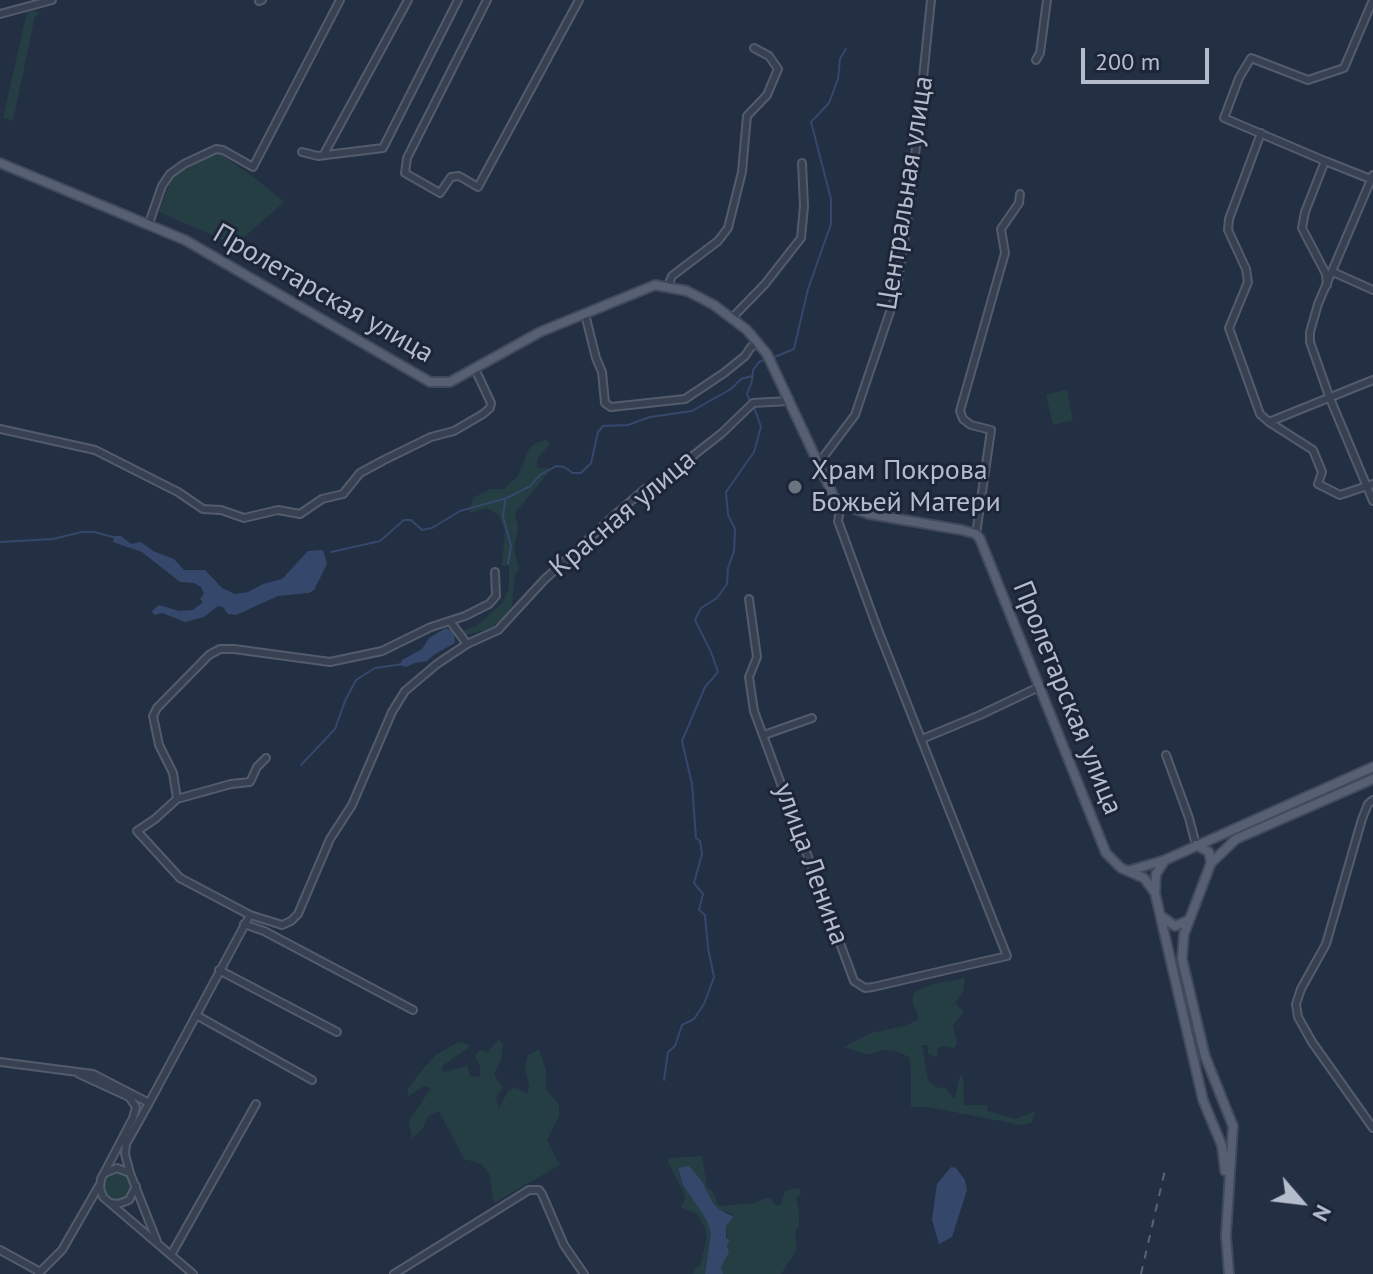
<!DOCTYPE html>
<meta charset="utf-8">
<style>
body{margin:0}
#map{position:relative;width:1373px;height:1274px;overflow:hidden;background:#232f43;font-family:"PT Sans",sans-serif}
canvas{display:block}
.north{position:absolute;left:1261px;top:1162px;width:80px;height:80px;-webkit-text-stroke:6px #1c2638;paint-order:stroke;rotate:118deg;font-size:22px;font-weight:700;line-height:32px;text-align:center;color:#b5bccc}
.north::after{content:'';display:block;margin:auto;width:28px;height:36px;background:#b5bccc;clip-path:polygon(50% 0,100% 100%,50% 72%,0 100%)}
.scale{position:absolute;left:1081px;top:48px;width:128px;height:36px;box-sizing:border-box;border:4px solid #b5bccc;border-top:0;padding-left:10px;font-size:24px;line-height:28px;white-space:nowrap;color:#b5bccc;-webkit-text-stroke:6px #1c2638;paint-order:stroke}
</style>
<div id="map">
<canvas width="1373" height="1274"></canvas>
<div class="north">N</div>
<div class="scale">200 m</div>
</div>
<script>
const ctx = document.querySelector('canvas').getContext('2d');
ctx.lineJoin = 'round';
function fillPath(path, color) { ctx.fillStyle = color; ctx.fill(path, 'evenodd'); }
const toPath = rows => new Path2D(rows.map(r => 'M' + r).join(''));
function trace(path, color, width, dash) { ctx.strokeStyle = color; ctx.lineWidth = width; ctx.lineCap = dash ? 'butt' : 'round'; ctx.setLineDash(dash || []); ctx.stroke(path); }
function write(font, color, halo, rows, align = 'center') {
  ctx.font = font + ' "PT Sans",sans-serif'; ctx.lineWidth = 6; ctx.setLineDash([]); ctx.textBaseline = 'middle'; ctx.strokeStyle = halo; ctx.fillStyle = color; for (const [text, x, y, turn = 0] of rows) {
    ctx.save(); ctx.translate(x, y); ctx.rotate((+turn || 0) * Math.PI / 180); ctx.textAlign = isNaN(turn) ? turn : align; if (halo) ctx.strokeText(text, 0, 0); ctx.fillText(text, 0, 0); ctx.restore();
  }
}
fillPath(toPath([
 [35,10,39,14,35,16,13,121,3,118,26,16,28,12],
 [215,152,218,152,259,181,284,202,235,245,159,212,173,175],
 [1067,389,1073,420,1053,425,1046,395],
 [546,440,550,444,537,459,537,466,540,469,547,467,549,472,515,513,518,528,514,549,519,570,515,574,512,606,502,619,489,629,465,635,464,630,477,626,503,602,509,588,509,562,505,567,502,565,505,531,498,515,487,508,469,513,473,498,490,489,504,489,518,476,529,449,536,443],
 [965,978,963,991,955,1003,964,1012,953,1025,957,1044,954,1048,942,1046,937,1049,937,1057,932,1056,928,1054,928,1045,922,1045,928,1080,935,1087,945,1088,955,1099,960,1075,963,1077,964,1105,987,1105,988,1111,1015,1119,1036,1111,1031,1123,1021,1125,928,1107,911,1107,911,1067,909,1057,896,1051,881,1050,869,1055,843,1047,871,1033,905,1026,919,1019,912,1000,915,992,933,984],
 [499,1039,503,1045,501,1060,494,1075,503,1087,496,1098,499,1108,508,1091,515,1087,527,1094,529,1086,525,1067,528,1055,539,1049,546,1070,546,1090,559,1104,559,1116,547,1140,560,1165,494,1203,489,1174,481,1164,464,1159,439,1111,428,1116,423,1128,412,1139,409,1121,431,1088,424,1086,407,1097,408,1089,421,1071,437,1054,458,1042,471,1046,442,1066,442,1072,467,1066,470,1076,480,1077,480,1066,475,1056,480,1050,488,1052],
 [702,1156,707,1187,713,1192,719,1206,755,1203,765,1198,771,1199,776,1205,781,1205,785,1191,795,1188,800,1189,801,1194,796,1198,799,1212,799,1226,795,1232,797,1250,781,1274,723,1274,721,1267,728,1252,726,1226,733,1218,732,1214,720,1210,713,1203,701,1180,693,1173,678,1169,683,1185,706,1219,711,1233,705,1274,693,1274,695,1268,700,1266,707,1237,705,1228,697,1214,681,1207,686,1197,668,1162,669,1158],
 '102 1186a15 15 0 1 1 30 0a15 15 0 1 1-30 0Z'
]), '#253e44');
fillPath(toPath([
 [114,536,121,536,131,544,141,542,153,551,174,559,184,570,205,570,222,588,235,594,248,592,263,584,282,579,308,551,323,550,327,564,314,590,309,593,278,596,236,615,228,614,223,607,218,606,204,617,185,622,162,613,154,615,152,611,159,605,179,611,193,610,203,602,200,599,204,594,201,587,194,583,180,582,142,552,113,542],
 [446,628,454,632,455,643,435,654,427,661,415,663,406,667,400,665,402,660,422,649,429,638],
 [689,1166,701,1180,713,1203,720,1210,734,1217,726,1226,726,1238,730,1240,727,1245,729,1252,721,1267,723,1274,705,1274,711,1233,706,1219,683,1185,678,1168],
 [951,1167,956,1168,965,1180,967,1190,952,1237,939,1244,932,1220,937,1184]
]), '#35486b');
trace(toPath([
 [772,358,794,349,808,289,831,224,831,199,811,122,829,103,838,79,840,59,846,49],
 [750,401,747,394,752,381,753,370,759,362,766,359],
 [505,500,503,517,511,546,508,564],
 [0,542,53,539,82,532,94,532,113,537],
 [331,552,380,541,404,520,411,520,422,530,432,528,460,511,507,498,530,486,540,475,556,466,564,467,573,473,581,473,591,463,598,432,603,426,628,425,650,417,692,411,731,389,741,379,752,376],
 [301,765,335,729,345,701,356,680,375,668,403,664],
 [664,1080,668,1052,675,1046,682,1025,694,1019,704,1004,714,977,708,948,705,915,699,910,703,894,694,883,702,854,700,841,696,838,692,784,682,741,705,687,718,672,711,652,695,620,701,608,717,598,727,584,728,568,734,551,735,529,728,515,726,492,754,452,761,427,754,407]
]), '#35486b', 2);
const minor = toPath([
 [487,0,407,158,405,173,440,193,451,177,459,176,478,187,579,0],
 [259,1,262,0],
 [0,14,52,0],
 [1036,60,1040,53,1047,0],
 [1261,133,1229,219,1228,230,1246,269,1248,282,1229,328,1260,414,1269,422],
 [302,152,318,156,383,148,458,0],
 [324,154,408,0],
 [1325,161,1373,180],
 [1373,175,1318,304,1310,332,1310,342,1329,396,1373,501],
 [149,223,162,186,170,174,184,164,216,149,223,150,253,167,340,0],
 [1333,272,1373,290],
 [1327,285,1326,274,1302,228,1305,212,1325,161,1224,118,1239,78,1251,58,1308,80,1344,68,1373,0],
 [668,286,672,276,718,241,728,228,742,172,747,116,767,95,778,69,769,56,754,48],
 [585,314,596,358,602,372,605,403,611,407,685,399,724,373,745,356,751,347,759,343],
 [732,318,765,284,801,238,804,206,802,163],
 [1373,380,1269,422,1313,450,1322,472,1318,484,1340,495,1373,484],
 [0,429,95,450,178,492,203,509,221,510,244,518,278,510,300,514,322,499,343,494,360,473,384,460,431,437,454,431,483,414,490,408,491,403,475,369],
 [818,464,855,415,896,294,911,195,931,0],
 [976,534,991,430,971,425,963,419,960,411,1005,253,1001,229,1019,203,1020,194],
 [749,599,757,657,749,677,754,711,854,981,865,988,873,987,1007,956,878,630,838,521,841,504],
 [450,621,467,644],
 [764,735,812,718],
 [922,739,980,715,1039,687],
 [1166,755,1189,818,1196,845],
 [177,799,231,784,250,782,257,767,266,758],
 [1373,800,1368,804,1362,819,1326,944,1301,989,1296,1004,1298,1017,1312,1042,1373,1128],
 [250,915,180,878,137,831,155,819,177,799,173,773,159,745,153,716,157,708,209,655,220,649,234,649,330,662,382,651,431,627,465,616,489,604,496,596,495,572],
 [244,924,264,931,413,1010],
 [219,970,337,1032],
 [196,1015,312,1080],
 [0,1062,93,1074,149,1103,126,1144,125,1154,130,1173,158,1244],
 [79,1074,129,1097,136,1107,133,1118,101,1179,100,1188,103,1197,193,1274],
 [149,1103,250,915,282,925,291,921,298,914,330,839,352,805,392,712,405,691,437,664,467,644,498,630,544,580,617,513,645,489,657,484,722,433,753,403,788,401],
 [105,1173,117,1168,130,1173],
 [111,1203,118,1204,129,1200,136,1186],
 [0,1250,40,1272],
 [171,1255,256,1104],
 [38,1274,62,1250,100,1184],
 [394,1274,529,1190,539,1190,542,1194,564,1245,584,1274]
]);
const major = toPath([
 [0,163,185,240,430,382,450,382,540,332,655,285,687,291,714,305,747,330,767,354,834,497,841,504,869,514,962,530,976,534,980,539,1106,853,1121,868,1144,878,1155,893],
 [1196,845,1209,852,1211,863,1184,934,1182,959,1205,1056,1233,1126,1226,1235,1229,1274],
 [1165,860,1156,874,1155,893,1203,1100,1222,1146,1225,1171],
 [1211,863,1236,839,1373,779],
 [1128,871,1165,860,1373,767],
 [1161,916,1175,926,1189,920]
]);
trace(minor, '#535c6d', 10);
trace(major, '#414a5c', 12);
trace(minor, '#384152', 6);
trace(major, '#566072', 8);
trace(toPath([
 [1141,1274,1165,1170]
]), '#59647a', 2, [8, 8]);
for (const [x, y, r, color] of [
 [795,487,8,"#6b7280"]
]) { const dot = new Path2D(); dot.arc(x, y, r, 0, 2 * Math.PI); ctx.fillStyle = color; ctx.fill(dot); trace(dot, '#1c2638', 3); }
write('28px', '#b5bccc', '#1c2638', [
 ["Центральная улица",906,193,-81],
 ["Пролетарская улица",323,294,30],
 ["Красная улица",623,514,-40],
 ["Пролетарская улица",1067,698,68],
 ["улица Ленина",811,864,70]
]);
write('28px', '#b5bccc', '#1c2638', [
 ["Храм Покрова",811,471],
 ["Божьей Матери",811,503]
], 'left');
</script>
